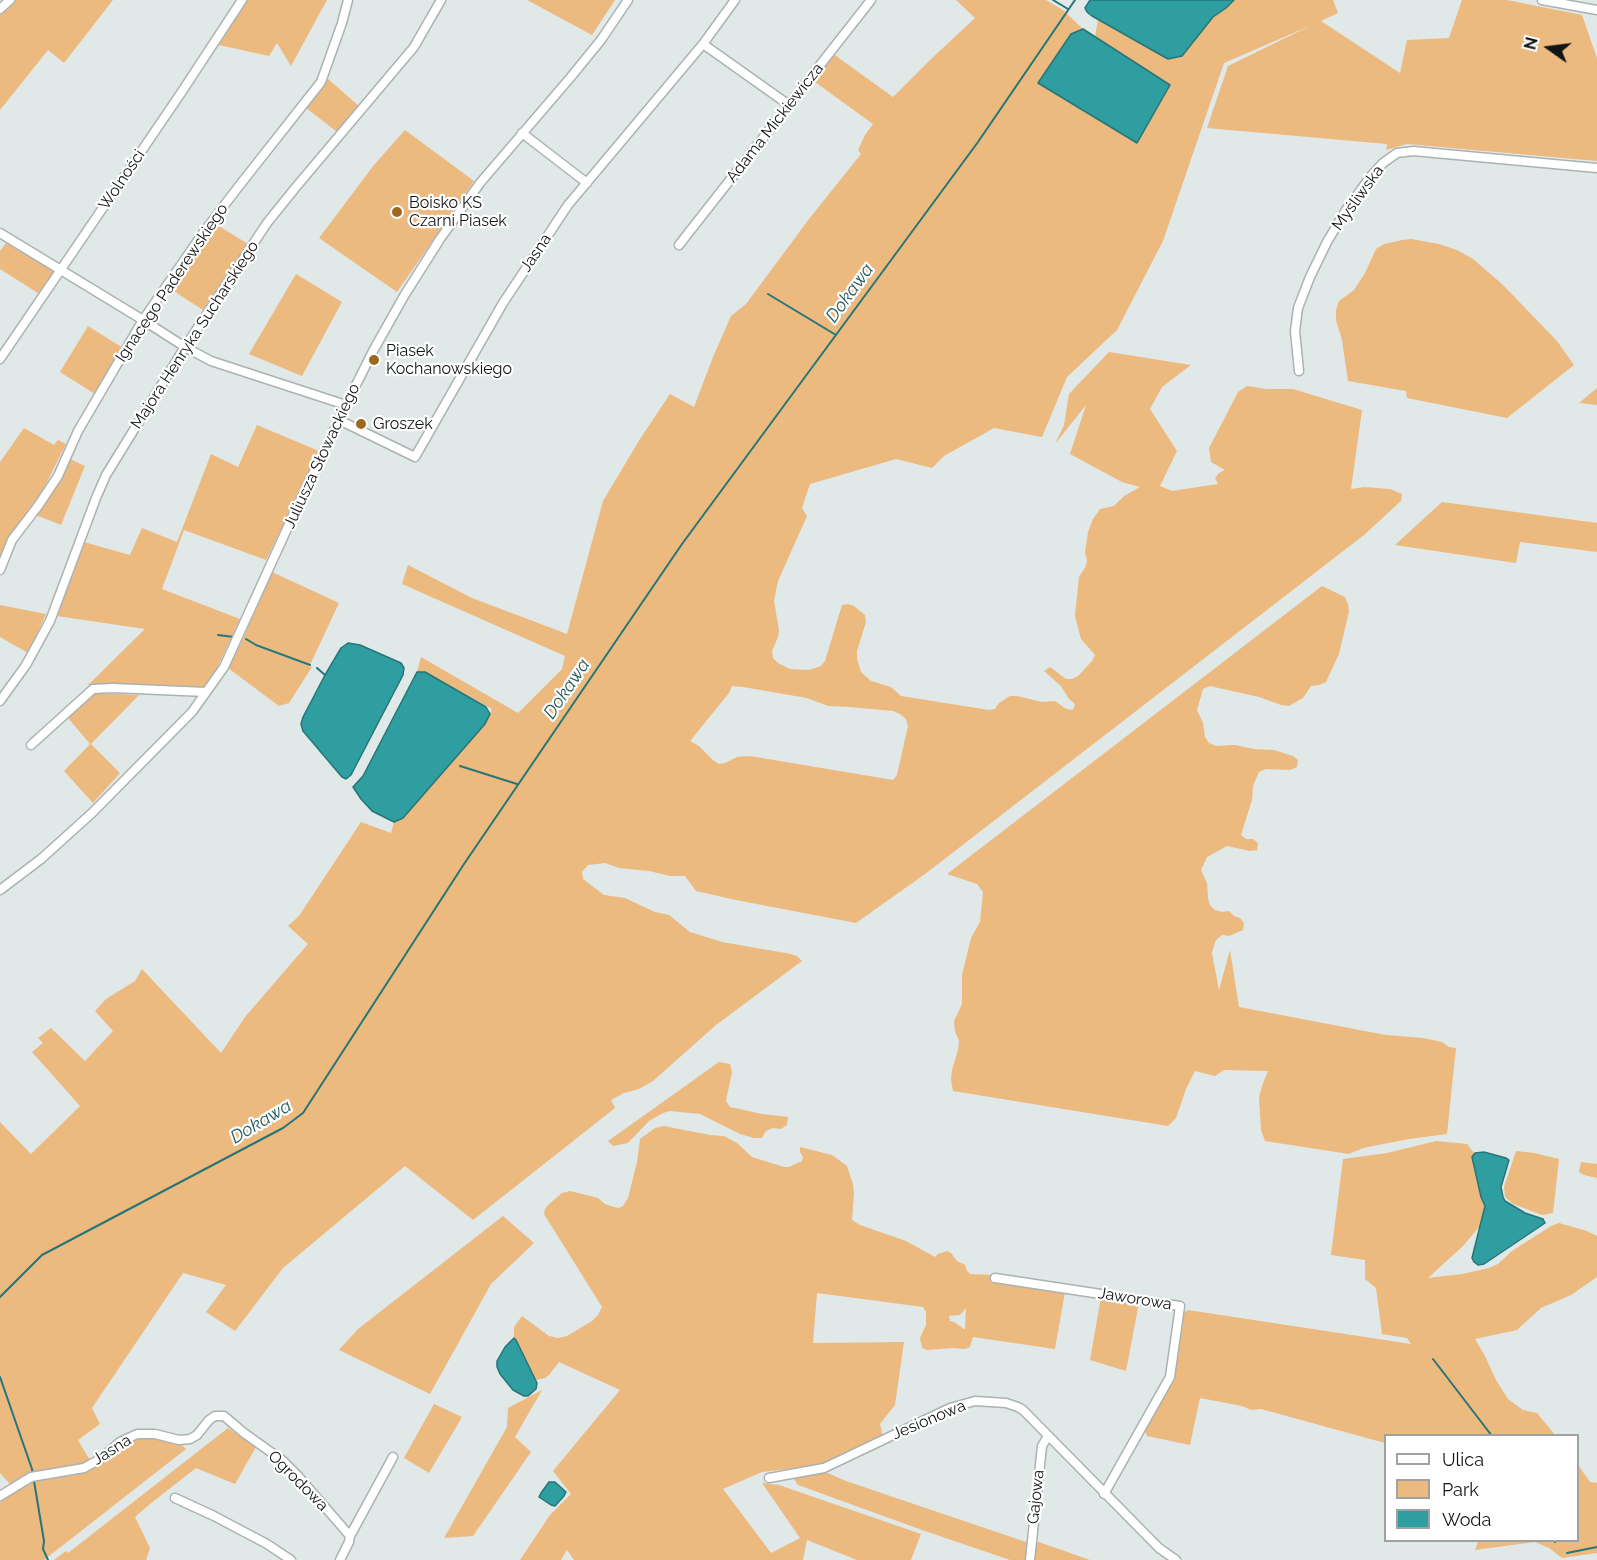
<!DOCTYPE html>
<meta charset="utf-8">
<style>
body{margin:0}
#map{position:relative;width:1597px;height:1560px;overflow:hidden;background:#e1e8e8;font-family:Raleway,sans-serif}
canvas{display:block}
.legend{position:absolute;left:1384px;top:1434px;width:195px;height:108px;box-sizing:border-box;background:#fff;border:2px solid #a0a1a1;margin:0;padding:8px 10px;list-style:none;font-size:18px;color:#121515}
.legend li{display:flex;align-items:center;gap:12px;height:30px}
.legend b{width:30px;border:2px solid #a0a1a1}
.north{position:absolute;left:1519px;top:18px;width:60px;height:60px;-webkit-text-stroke:4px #fff;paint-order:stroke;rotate:284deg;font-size:16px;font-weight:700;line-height:24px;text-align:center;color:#121515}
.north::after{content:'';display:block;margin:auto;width:21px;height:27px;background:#121515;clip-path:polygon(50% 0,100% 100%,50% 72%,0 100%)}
</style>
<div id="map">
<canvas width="1597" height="1560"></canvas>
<ul class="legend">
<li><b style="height:8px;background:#fff"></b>Ulica</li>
<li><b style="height:16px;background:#ecb97f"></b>Park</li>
<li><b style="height:16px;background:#2f9ea1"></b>Woda</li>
</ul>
<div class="north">N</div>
</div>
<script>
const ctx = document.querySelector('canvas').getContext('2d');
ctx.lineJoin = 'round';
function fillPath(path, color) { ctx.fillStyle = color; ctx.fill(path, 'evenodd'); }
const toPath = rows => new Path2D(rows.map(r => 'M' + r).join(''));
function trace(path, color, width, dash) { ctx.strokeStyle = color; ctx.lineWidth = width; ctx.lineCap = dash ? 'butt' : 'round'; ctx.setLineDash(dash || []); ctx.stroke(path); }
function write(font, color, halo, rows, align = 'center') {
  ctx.font = font + ' Raleway,sans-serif'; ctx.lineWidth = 4.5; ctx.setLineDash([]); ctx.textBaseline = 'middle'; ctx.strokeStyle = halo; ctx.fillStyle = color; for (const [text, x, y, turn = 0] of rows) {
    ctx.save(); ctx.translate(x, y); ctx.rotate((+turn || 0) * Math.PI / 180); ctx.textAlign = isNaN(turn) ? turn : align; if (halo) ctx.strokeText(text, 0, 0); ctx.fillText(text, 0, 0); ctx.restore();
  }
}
fillPath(toPath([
 [14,0,113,0,64,63,48,50,0,110,0,14],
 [247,0,327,0,291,66,277,43,269,56,219,45],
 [527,0,615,0,592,35],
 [956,0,1046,0,1063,10,1083,29,1071,34,1170,85,1095,37,1098,20,1168,59,1182,56,1213,17,1226,8,1234,0,1333,0,1338,13,1321,21,1400,73,1407,40,1449,38,1462,0,1507,0,1582,15,1597,58,1597,161,1407,144,1386,150,1387,144,1207,128,1228,66,1312,25,1224,63,1163,241,1117,330,1067,377,1042,437,994,428,944,456,932,468,896,459,810,484,802,508,807,516,778,581,774,601,779,630,778,637,772,651,773,658,778,663,790,669,809,670,821,666,825,661,842,605,848,604,854,606,865,615,866,622,857,651,857,659,861,672,871,681,891,687,901,696,989,710,995,709,999,703,1010,696,1017,696,1042,702,1055,701,1066,709,1073,710,1075,704,1069,699,1061,686,1044,671,1050,667,1066,679,1072,679,1078,676,1092,661,1095,655,1081,639,1075,616,1079,577,1086,566,1087,560,1085,553,1088,532,1093,519,1100,509,1114,506,1124,496,1140,487,1122,482,1070,454,1086,405,1055,444,1064,425,1069,394,1109,352,1191,365,1162,387,1150,409,1177,451,1160,486,1172,491,1218,484,1215,478,1219,473,1225,470,1211,462,1209,448,1238,392,1247,386,1266,389,1293,389,1362,410,1351,489,1364,487,1390,489,1402,494,1401,501,1364,535,925,874,856,923,736,900,696,891,685,876,670,876,649,871,619,868,605,863,588,865,582,872,583,879,604,895,625,898,655,912,669,915,690,932,722,942,791,954,797,956,802,961,716,1025,653,1081,639,1089,624,1093,611,1100,615,1108,473,1220,405,1166,283,1268,235,1331,206,1312,226,1285,183,1273,92,1408,100,1424,78,1440,91,1462,11,1485,0,1473,0,1122,31,1154,80,1106,32,1052,43,1043,38,1038,51,1028,85,1061,113,1031,95,1011,106,999,135,981,142,969,221,1053,245,1017,308,944,288,926,299,916,361,822,391,833,394,822,403,818,485,724,492,709,425,672,417,672,421,657,518,713,562,669,565,656,402,584,408,565,472,598,567,634,603,501,640,439,670,394,694,407,713,357,731,316,746,304,809,219,861,154,858,150,865,135,873,124,815,82,832,53,893,97,930,60,975,18],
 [732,686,743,687,807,698,828,706,850,707,893,711,900,714,906,719,908,726,897,775,893,780,750,756,737,757,725,763,719,764,713,760,699,746,690,741,729,693],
 [328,79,359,106,337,132,305,107],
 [405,130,474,181,397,292,319,238,374,165],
 [214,223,248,244,203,310,169,288],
 [1411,239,1439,244,1457,250,1473,259,1502,284,1557,341,1574,365,1507,418,1407,398,1406,391,1348,381,1342,340,1336,320,1336,310,1339,301,1354,290,1359,282,1364,275,1376,249,1384,244,1402,240],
 [6,243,55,272,41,295,0,269,0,251],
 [296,274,342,302,302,376,249,354],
 [88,326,123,348,95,394,60,372],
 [1597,388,1597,405,1579,403],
 [257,425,319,451,266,560,184,530,162,589,240,619,217,668,204,688,88,685,145,629,57,616,84,542,130,555,142,528,177,542,211,454,238,467],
 [24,428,54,445,58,440,66,444,43,490,10,536,0,556,0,462],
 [68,458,85,466,61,525,36,515,54,491],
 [1442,502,1597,523,1597,552,1520,542,1516,563,1395,545],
 [272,572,339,603,310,665,249,641,256,646,312,667,289,703,279,706,228,668,243,639],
 [1322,586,1345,597,1348,604,1349,611,1339,654,1326,682,1319,685,1311,686,1303,698,1289,706,1281,705,1259,697,1210,686,1203,689,1197,710,1203,723,1205,737,1209,743,1216,746,1235,745,1254,749,1274,750,1293,756,1298,760,1297,767,1290,770,1266,769,1259,772,1253,786,1252,800,1241,835,1246,839,1253,839,1258,843,1257,850,1250,851,1227,846,1207,857,1201,870,1207,883,1208,898,1210,905,1215,910,1222,912,1229,911,1234,916,1240,918,1244,923,1243,930,1229,936,1222,935,1216,940,1214,946,1212,953,1219,990,1230,950,1239,1007,1386,1035,1423,1038,1442,1042,1449,1047,1456,1048,1447,1134,1409,1139,1363,1148,1349,1154,1265,1141,1261,1130,1259,1097,1263,1083,1268,1071,1224,1070,1215,1076,1195,1071,1186,1089,1176,1118,1168,1126,953,1091,951,1079,952,1070,958,1050,959,1041,955,1031,954,1021,962,1004,962,975,971,938,980,922,983,892,977,884,947,874],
 [0,605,46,614,28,653,0,637],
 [99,693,139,695,91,744,120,773,93,803,64,771,90,744,68,718,89,696],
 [719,1062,730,1064,732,1072,726,1101,730,1107,762,1114,788,1117,787,1125,781,1129,773,1128,766,1131,762,1138,754,1138,740,1134,700,1114,670,1111,663,1113,649,1121,628,1143,613,1146,608,1141],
 [664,1126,710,1135,724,1136,737,1143,752,1157,784,1167,789,1167,802,1161,803,1157,800,1152,800,1147,832,1155,847,1166,853,1184,854,1193,852,1220,860,1225,906,1241,935,1257,938,1254,947,1251,951,1253,957,1261,965,1265,967,1271,970,1274,992,1275,995,1278,994,1283,1065,1292,1055,1349,973,1337,970,1347,965,1349,954,1348,927,1350,922,1348,920,1338,926,1325,926,1312,923,1307,817,1293,813,1343,904,1342,895,1405,880,1424,883,1437,821,1465,762,1472,723,1489,771,1553,800,1538,762,1483,779,1485,921,1534,911,1560,857,1560,807,1540,803,1560,574,1560,567,1550,561,1560,520,1560,550,1515,571,1494,553,1471,620,1390,559,1362,549,1375,545,1378,536,1380,514,1338,514,1327,522,1316,549,1336,558,1338,567,1336,592,1321,598,1315,602,1307,544,1214,545,1209,548,1205,562,1193,570,1191,598,1198,605,1204,614,1207,619,1208,623,1206,628,1198,637,1162,640,1139,655,1128],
 [966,1308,965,1329,964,1329,954,1322,950,1321,949,1316,960,1315],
 [1436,1141,1467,1144,1474,1153,1472,1157,1481,1197,1485,1206,1480,1226,1463,1246,1428,1278,1462,1274,1489,1268,1498,1264,1512,1251,1551,1226,1559,1223,1587,1231,1597,1236,1597,1277,1571,1295,1541,1308,1517,1330,1475,1339,1485,1356,1496,1380,1508,1399,1523,1410,1537,1413,1555,1435,1386,1436,1385,1443,1261,1409,1251,1410,1242,1406,1200,1398,1190,1445,1147,1436,1145,1430,1148,1421,1172,1379,1183,1313,1188,1310,1411,1344,1407,1338,1382,1334,1376,1288,1365,1279,1365,1260,1331,1255,1343,1159,1387,1153],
 [1516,1151,1534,1153,1559,1159,1553,1213,1542,1215,1513,1204,1505,1197,1504,1187],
 [1581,1162,1597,1164,1597,1178,1584,1175,1579,1172],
 [503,1216,534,1243,491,1284,430,1394,339,1350,358,1329],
 [1101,1297,1139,1303,1126,1371,1090,1360],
 [542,1390,515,1437,531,1452,473,1536,444,1538,507,1427,508,1408],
 [434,1404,462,1417,429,1473,404,1458],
 [228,1428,256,1447,235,1484,196,1468,150,1504,135,1517,150,1548,146,1560,54,1560,66,1551,68,1553],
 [147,1435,179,1442,186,1449,44,1560,0,1560,0,1502,28,1484,41,1478,61,1477,92,1469,112,1454,127,1440],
 [1578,1465,1590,1482,1597,1483,1597,1553,1562,1558,1549,1548,1535,1542,1475,1550,1478,1541,1578,1540],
 [823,1471,846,1481,1029,1543,1026,1560,1010,1560,922,1530,798,1485,792,1476],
 [1036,1541,1090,1560,1034,1560]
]), '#ecb97f');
const water = toPath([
 [1090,0,1234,0,1226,8,1213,17,1182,56,1168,59,1092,16,1087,12,1085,8,1090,0],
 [1083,29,1170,85,1137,143,1038,83,1071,34,1083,29],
 [348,643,360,645,401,663,404,668,403,675,351,775,346,779,342,777,336,770,303,731,301,724,303,717,325,675,341,648,348,643],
 [417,672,425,672,486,707,490,714,485,724,403,818,394,822,372,811,361,799,353,787,363,776,417,672],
 [1484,1152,1506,1158,1509,1160,1501,1187,1503,1197,1505,1201,1525,1213,1543,1219,1545,1223,1493,1258,1484,1264,1478,1265,1474,1262,1472,1258,1485,1206,1481,1197,1472,1157,1475,1153,1484,1152],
 [514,1338,516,1340,537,1383,536,1389,528,1396,524,1396,513,1390,500,1374,497,1367,497,1361,505,1347,514,1338],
 [549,1482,555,1482,566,1492,564,1496,555,1506,551,1505,539,1497,541,1493,549,1482]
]);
fillPath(water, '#2f9ea1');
trace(water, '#267577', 1.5);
trace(toPath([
 [1053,0,1068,9],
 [768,294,836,335],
 [218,635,234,637],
 [246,639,256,645,310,665],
 [317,668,325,675],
 [460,766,517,784],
 [0,1297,42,1255,283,1128,303,1113,464,864,682,544,978,142,1075,0],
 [1433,1359,1492,1436],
 [0,1377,32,1469,44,1541,43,1549,48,1560],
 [1554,1540,1555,1542],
 [1567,1553,1597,1547]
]), '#267577', 2);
const minor = toPath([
 [1542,0,1597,10],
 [0,9,10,0],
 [703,44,789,105],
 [522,133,587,183],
 [0,233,143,320,185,347,211,361,346,405],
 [679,245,871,0],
 [0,359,181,93,242,0],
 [1299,371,1295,331,1298,308,1310,277,1327,242,1346,210,1371,176,1383,163,1397,153,1413,151,1597,168],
 [339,420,415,457,503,303,568,205,703,44,735,0],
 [0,570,12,540,38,506,58,476,78,431,143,320,203,233,239,186,321,82,342,23,348,0],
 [0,701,26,665,50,621,96,498,106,475,185,347,267,223,296,187,414,47,441,0],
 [31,745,93,689,113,688,206,692],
 [0,890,41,859,92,813,192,712,224,667,291,520,346,405,373,351,404,296,440,239,480,183,570,78,601,40,628,0],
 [995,1278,1180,1306,1170,1377,1104,1494],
 [769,1478,824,1468,950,1408,975,1401,1006,1403,1018,1407,1023,1410,1159,1548,1176,1560],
 [0,1496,31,1477,84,1468,100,1459,120,1442,137,1434,155,1434,179,1440,190,1439,197,1435,209,1420,215,1416,224,1416,244,1433,282,1460,299,1477,350,1536,349,1542,340,1560],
 [175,1498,214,1516,267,1544,291,1560],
 [350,1536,393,1457],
 [1030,1560,1042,1446,1048,1436]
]);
trace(minor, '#abb2b2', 11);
trace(minor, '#fff', 8);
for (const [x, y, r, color] of [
 [397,212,6,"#9e6821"],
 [374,360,6,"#9e6821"],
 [361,424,6,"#9e6821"]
]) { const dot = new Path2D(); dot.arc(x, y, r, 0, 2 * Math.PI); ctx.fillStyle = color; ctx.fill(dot); trace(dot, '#fff', 2); }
write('16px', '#121515', '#fff', [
 ["Adama Mickiewicza",775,123,-52],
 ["Wolności",122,180,-56],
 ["Myśliwska",1358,198,-54],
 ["Jasna",536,253,-56],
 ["Ignacego Paderewskiego",172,283,-56],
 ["Majora Henryka Sucharskiego",195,335,-57],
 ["Juliusza Słowackiego",322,456,-65],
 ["Jaworowa",1135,1299,9],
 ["Jesionowa",929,1420,-23],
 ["Jasna",112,1450,-32],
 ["Ogrodowa",298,1481,45],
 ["Gajowa",1036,1497,-84]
]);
write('16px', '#121515', '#fff', [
 ["Boisko KS",409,203],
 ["Czarni Piasek",409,221],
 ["Piasek",386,351],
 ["Kochanowskiego",386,369],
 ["Groszek",373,424]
], 'left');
write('italic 18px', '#225d5e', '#fff', [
 ["Dokawa",850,293,-54],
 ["Dokawa",567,689,-56],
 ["Dokawa",261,1122,-31]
]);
</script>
